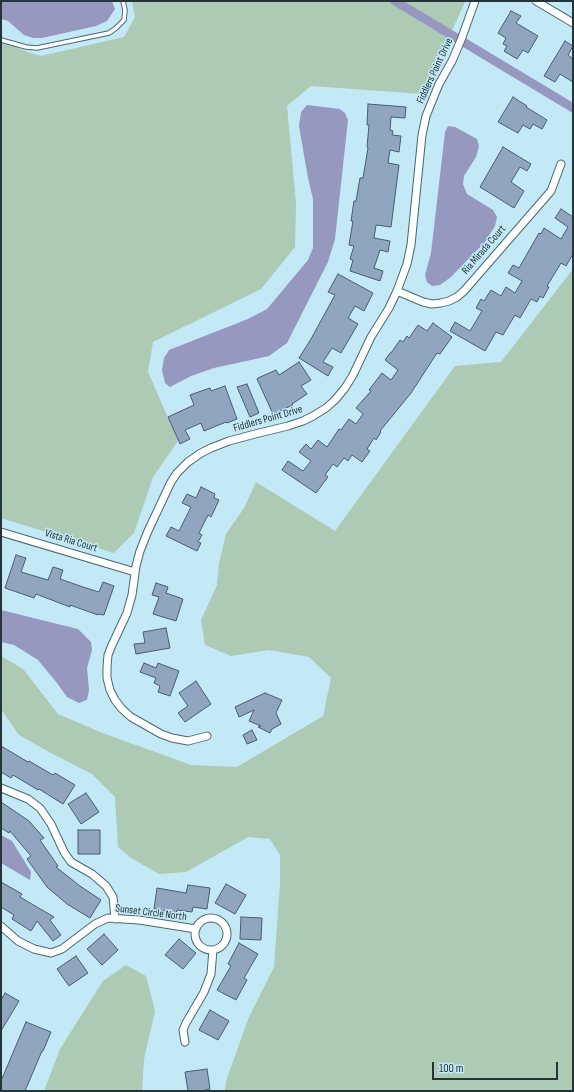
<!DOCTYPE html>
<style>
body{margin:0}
#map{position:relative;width:574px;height:1092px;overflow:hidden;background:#c2e9f5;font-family:"Sofia Sans Condensed",sans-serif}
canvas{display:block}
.frame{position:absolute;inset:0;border:2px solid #253439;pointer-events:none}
.scale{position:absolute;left:432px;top:1062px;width:126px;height:18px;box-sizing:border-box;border:2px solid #253439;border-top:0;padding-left:5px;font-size:12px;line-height:14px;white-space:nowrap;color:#253439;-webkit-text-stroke:3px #c2e9f5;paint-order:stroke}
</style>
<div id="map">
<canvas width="574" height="1092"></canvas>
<div class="frame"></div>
<div class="scale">100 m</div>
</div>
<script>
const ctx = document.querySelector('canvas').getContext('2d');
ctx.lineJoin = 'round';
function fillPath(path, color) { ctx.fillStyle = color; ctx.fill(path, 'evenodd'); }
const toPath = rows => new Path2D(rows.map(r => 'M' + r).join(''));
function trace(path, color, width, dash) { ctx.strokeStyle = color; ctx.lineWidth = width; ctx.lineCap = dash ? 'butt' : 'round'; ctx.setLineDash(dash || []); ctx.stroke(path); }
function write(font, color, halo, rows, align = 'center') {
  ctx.font = font + ' "Sofia Sans Condensed",sans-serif'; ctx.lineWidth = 3; ctx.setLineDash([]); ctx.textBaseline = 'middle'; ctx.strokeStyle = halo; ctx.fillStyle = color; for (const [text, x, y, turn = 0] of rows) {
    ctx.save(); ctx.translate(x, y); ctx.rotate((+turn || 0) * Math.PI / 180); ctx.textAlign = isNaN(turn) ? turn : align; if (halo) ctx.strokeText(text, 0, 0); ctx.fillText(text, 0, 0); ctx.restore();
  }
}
fillPath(toPath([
 [132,1,465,2,423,94,311,86,287,106,296,203,295,247,261,289,153,342,148,372,178,441,153,477,134,533,114,553,1,518,1,41,3,41,27,52,41,56,124,37,135,17],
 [573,269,573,1091,225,1091,226,1081,249,1017,274,967,280,884,280,855,270,839,248,837,186,872,159,874,131,858,118,847,115,797,92,774,51,753,19,735,1,709,1,656,23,669,58,714,100,732,191,765,237,767,323,716,331,678,309,657,269,650,231,656,205,645,201,620,217,585,219,563,226,534,244,508,256,482,335,531,455,366,501,362],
 [126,965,146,976,155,1011,144,1059,142,1091,44,1091,60,1049,103,981]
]), '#accab4');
fillPath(toPath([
 [1,1,112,1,115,9,107,21,96,26,42,38,33,38,24,35,8,21,1,19],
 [307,105,340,109,345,113,348,120,335,239,328,262,287,343,269,356,214,368,191,376,170,387,165,383,162,370,164,358,169,350,248,319,267,309,308,260,313,248,313,199,308,178,299,126,301,112],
 [448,126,455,127,477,139,479,146,476,157,464,176,463,184,467,194,493,210,497,217,495,226,485,242,451,277,440,285,432,286,427,282,425,275,431,253,445,132],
 [1,610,78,629,91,642,92,650,87,668,89,690,87,700,79,703,67,697,57,683,38,660,14,645,1,642],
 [1,835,12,841,31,872,30,880,1,863]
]), '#9798c0');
trace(toPath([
 [395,1,573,108]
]), '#9798c0', 9);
const building = toPath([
 [511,11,521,16,516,23,538,36,528,53,523,50,517,59,504,51,507,46,503,44,506,38,498,33,511,11],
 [565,41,573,46,568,55,573,59,573,82,560,74,555,82,544,76,565,41],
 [513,97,527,106,526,107,547,120,542,129,533,124,530,129,523,125,518,133,498,122,513,97],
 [368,104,406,107,405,118,391,117,390,130,393,131,392,135,401,136,399,152,390,150,388,163,399,165,391,227,376,225,374,238,390,241,388,252,380,250,374,268,383,271,380,281,350,271,353,260,350,259,354,246,349,245,353,221,351,221,354,201,356,201,360,178,363,178,368,148,367,147,369,125,367,125,368,104],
 [503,147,531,164,527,171,520,167,511,182,524,191,514,208,480,187,503,147],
 [561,209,573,217,573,254,566,266,561,263,547,286,549,287,543,298,540,296,537,302,531,299,520,318,515,315,503,335,496,332,485,351,450,331,455,322,470,331,482,311,476,308,481,299,484,301,491,290,501,296,506,287,515,293,522,281,508,273,513,265,519,268,539,233,541,234,544,228,561,239,568,227,555,218,561,209],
 [338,274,373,293,364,311,355,306,348,318,358,324,341,353,332,348,323,362,333,367,328,376,299,358,311,339,335,295,328,292,338,274],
 [433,323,452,337,440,354,437,353,411,393,380,431,381,432,376,440,374,438,367,449,370,451,362,462,352,455,348,461,344,458,337,467,333,464,325,475,328,477,316,493,282,470,288,461,303,471,311,461,299,452,306,444,311,449,318,440,327,447,339,429,341,430,349,419,356,424,363,414,356,408,371,391,369,390,382,373,391,380,398,370,385,360,390,353,391,353,400,340,403,342,407,336,409,338,418,325,427,331,433,323],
 [299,362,311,380,301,386,307,394,292,404,293,405,273,414,257,379,258,378,276,370,279,375,299,362],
 [247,384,259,413,250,417,237,387,247,384],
 [225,386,237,419,227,423,226,422,204,431,201,423,185,430,190,439,180,444,168,417,194,405,190,395,210,388,211,391,225,386],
 [201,487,215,494,214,498,219,500,211,517,208,515,199,533,202,535,198,542,201,543,197,551,166,536,171,527,179,531,191,507,182,503,187,494,196,498,201,487],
 [16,555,26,558,21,572,48,580,53,567,63,570,60,579,83,587,99,592,103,582,114,586,104,615,98,614,98,615,70,605,70,607,36,594,34,598,5,588,16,555],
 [156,583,168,587,166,593,183,599,176,621,153,614,159,597,152,595,156,583],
 [166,628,170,648,136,654,134,644,145,643,143,632,166,628],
 [144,663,156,668,158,663,179,671,170,696,158,692,160,686,154,683,156,678,140,672,144,663],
 [196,681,211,704,185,722,178,713,188,706,179,693,196,681],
 [265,693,282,700,276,713,281,724,272,729,270,733,258,727,261,726,249,721,254,710,239,717,235,707,265,693],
 [252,730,257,740,247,744,243,735,252,730],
 [1,746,28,762,29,761,53,775,55,773,75,785,63,804,39,789,38,790,13,775,11,778,1,772,1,746],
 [86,793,99,812,81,824,68,804,86,793],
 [1,802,29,821,44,838,40,840,58,866,56,867,80,886,101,900,90,918,67,904,47,887,27,859,31,856,10,831,9,833,1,828,1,802],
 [78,830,100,830,100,854,78,854,78,830],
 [1,882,22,894,20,897,54,917,50,920,61,935,53,941,37,921,31,931,12,919,14,915,1,907,1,882],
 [226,884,246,895,235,914,215,903,226,884],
 [188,885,210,888,207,909,193,907,192,912,177,910,176,913,154,909,157,888,186,893,188,885],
 [241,917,262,918,261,940,240,939,241,917],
 [104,934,118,950,102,965,87,949,104,934],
 [179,939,196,953,183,969,165,955,179,939],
 [239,943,258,954,244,978,247,980,236,1000,217,990,231,966,228,964,239,943],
 [76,956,88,973,69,986,57,969,76,956],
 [5,993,19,1001,1,1031,1,1000,5,993],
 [210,1010,229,1021,218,1040,199,1030,210,1010],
 [26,1022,51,1032,43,1051,42,1051,25,1091,1,1091,1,1081,26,1022],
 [207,1069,210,1089,201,1091,188,1091,185,1072,207,1069]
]);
fillPath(building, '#90a6bf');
trace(building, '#485c72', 1);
const service = toPath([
 [1,40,26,47,37,48,109,33,116,28,124,20,125,10,123,1]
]);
const minor = toPath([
 [536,1,573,23],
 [397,291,423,302,432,304,441,303,449,301,457,297,464,291,551,191,561,164],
 [1,532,135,572],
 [207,736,188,741,172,738,161,734,131,717,122,709,115,700,110,690,107,678,107,667,108,655,112,645,127,613,132,595,136,566,140,551,148,531,171,482,177,473,188,462,201,453,211,448,229,441,255,434,288,426,303,421,313,416,326,408,335,400,345,388,353,375,371,337,389,308,397,291,407,264,411,245,422,135,426,116,439,84,452,61,461,40,475,1],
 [1,788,28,799,40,808,51,824,64,852,71,862,92,874,106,886,113,897,115,919],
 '195 934a16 16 0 1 1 32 0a16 16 0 1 1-32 0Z',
 [1,926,18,941,34,949,51,953,62,949,95,924,108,918,139,920,196,929],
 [185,1042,183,1030,186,1023,204,992,211,974,213,950]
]);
trace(service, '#466873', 5.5);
trace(minor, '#466873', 9);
trace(service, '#fff', 3.5);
trace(minor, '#fff', 7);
write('11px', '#253439', '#c2e9f5', [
 ["Fiddlers Point Drive",435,71,-65],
 ["Ria Mirada Court",484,250,-49],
 ["Fiddlers Point Drive",268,419,-16],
 ["Vista Ria Court",71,541,17],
 ["Sunset Circle North",151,913,7]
]);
</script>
